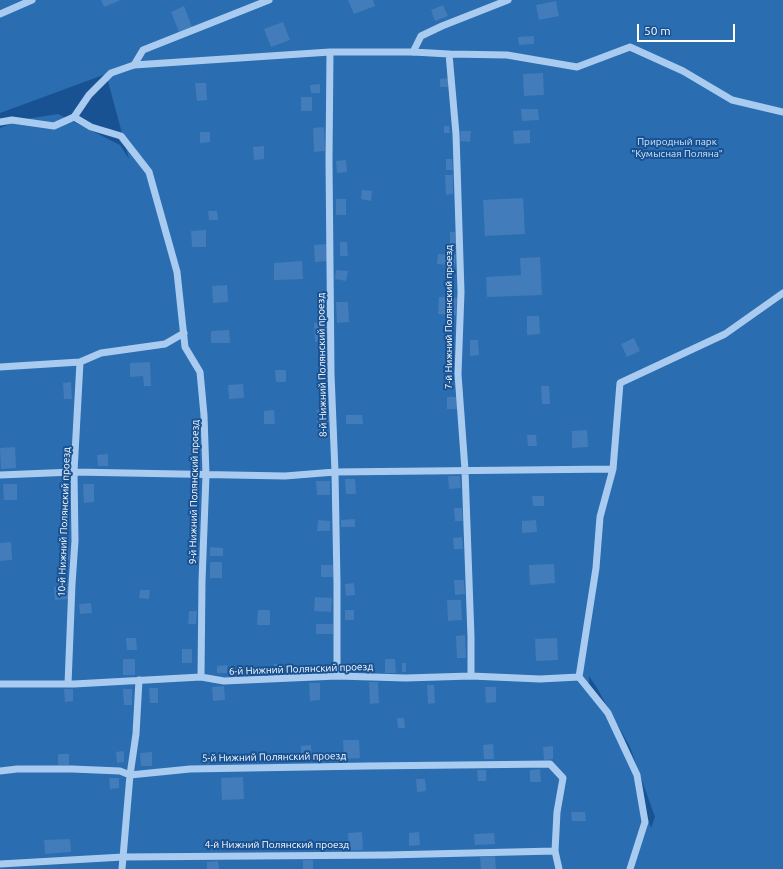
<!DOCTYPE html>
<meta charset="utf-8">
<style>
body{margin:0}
#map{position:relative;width:783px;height:869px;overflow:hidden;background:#195292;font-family:Ubuntu,sans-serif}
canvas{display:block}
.scale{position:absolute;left:637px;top:24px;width:98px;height:18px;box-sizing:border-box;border:2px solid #fff;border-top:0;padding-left:5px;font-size:12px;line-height:14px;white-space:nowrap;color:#fff;-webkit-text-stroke:3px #195292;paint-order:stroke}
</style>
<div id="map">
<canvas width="783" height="869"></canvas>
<div class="scale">50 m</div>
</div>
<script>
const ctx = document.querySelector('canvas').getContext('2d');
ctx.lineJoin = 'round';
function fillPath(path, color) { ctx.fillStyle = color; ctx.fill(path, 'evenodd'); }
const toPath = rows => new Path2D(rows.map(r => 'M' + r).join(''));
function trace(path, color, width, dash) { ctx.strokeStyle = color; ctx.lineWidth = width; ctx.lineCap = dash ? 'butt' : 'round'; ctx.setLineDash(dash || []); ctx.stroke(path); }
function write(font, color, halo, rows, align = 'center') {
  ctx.font = font + ' Ubuntu,sans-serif'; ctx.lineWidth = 4; ctx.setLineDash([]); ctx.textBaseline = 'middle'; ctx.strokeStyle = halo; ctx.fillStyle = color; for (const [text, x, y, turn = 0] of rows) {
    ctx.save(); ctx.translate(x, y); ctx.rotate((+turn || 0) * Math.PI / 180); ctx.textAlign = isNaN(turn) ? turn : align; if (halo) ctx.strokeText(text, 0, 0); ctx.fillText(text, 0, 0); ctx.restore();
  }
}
fillPath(toPath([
 [0,0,783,0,783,869,0,869,0,128,20,120,58,114,120,145,129,159,106,74,0,113],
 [589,676,597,688,630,747,655,817,651,828,617,726,589,684]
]), '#2b6db1');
fillPath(toPath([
 [101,0,119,0,119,1,104,7],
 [348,0,373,0,375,6,354,14],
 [556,1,559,16,539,20,536,5],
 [443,5,448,16,435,21,431,10],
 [184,6,192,27,179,32,171,12],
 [283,22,290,40,271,47,264,29],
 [534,36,534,44,519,45,518,37],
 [543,73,544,95,524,96,523,74],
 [448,78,448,87,440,87,440,79],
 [195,83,206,83,207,100,197,101],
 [320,84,320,93,311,93,310,85],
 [301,97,312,97,312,111,301,111],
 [521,109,538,109,539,120,522,121],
 [444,126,449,126,450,133,444,133],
 [324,127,325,151,314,152,313,128],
 [530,130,530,143,514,144,513,131],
 [461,131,471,131,470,142,460,141],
 [200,132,210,132,210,142,200,143],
 [264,146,264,159,254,160,253,147],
 [446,159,452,159,453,170,446,170],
 [346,160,347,172,337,173,336,161],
 [445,175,453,175,453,194,446,195],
 [362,190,372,191,371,201,361,199],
 [523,198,525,234,485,236,483,200],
 [336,199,346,199,346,215,336,215],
 [208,211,217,211,218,220,209,220],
 [206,230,206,247,192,247,191,231],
 [450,232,455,232,456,244,450,244],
 [340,242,347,242,348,256,340,256],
 [327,244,328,261,315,262,314,245],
 [438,254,456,255,455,266,437,264],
 [540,257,542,295,487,297,486,277,521,275,520,258],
 [302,261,303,279,274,280,274,263],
 [336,270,348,271,346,281,335,279],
 [227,285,228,302,213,303,212,286],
 [439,297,457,298,456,315,438,314],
 [336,302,348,302,349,322,337,323],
 [527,316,539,316,540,334,527,335],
 [314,323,327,323,327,341,315,342],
 [229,330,230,343,211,343,211,331],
 [634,338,640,351,627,357,621,344],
 [470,340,478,340,479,355,470,356],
 [150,362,151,386,144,386,143,376,130,377,130,363],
 [275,370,286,370,286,382,276,382],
 [71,382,72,399,64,399,63,383],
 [243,384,244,398,229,399,228,385],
 [541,386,549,386,550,404,542,404],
 [447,397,458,397,458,409,447,409],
 [274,410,275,424,264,424,264,411],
 [317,410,328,410,329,423,317,424],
 [346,415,362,415,363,424,346,424],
 [587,430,588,447,572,448,572,431],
 [527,435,536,435,537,446,528,446],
 [15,447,16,468,1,469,0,448],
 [108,454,108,466,98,466,97,455],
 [448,476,460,476,461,488,449,489],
 [345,479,355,479,356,494,346,494],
 [316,481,330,481,330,495,317,495],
 [3,484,17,484,17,500,4,500],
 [83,484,94,484,94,502,84,503],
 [532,496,544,496,544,506,533,506],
 [454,508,462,508,463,521,455,521],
 [355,519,355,527,341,527,341,520],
 [318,520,330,521,330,531,317,531],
 [536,520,537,532,522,533,522,521],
 [462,537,463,549,454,549,453,538],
 [11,542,12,560,0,561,0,543],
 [69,547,69,560,60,560,59,548],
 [210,547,223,548,223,556,210,556],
 [210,562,222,562,222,578,210,578],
 [554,564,555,583,530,585,529,565],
 [321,565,333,565,333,577,321,577],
 [454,580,464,580,465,594,455,595],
 [354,583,355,595,346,596,345,584],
 [54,587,68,587,69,599,55,600],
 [140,590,150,590,149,599,139,598],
 [315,597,332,598,331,612,314,611],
 [447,600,461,600,462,620,448,621],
 [91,603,92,613,80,614,79,604],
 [258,610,270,610,270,625,257,625],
 [345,610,354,610,354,620,345,620],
 [189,611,197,611,196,624,188,624],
 [316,624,333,624,333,634,316,634],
 [465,635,466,658,457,658,456,636],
 [126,638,136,638,137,650,127,650],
 [557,638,558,660,536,661,535,639],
 [182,649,192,649,192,663,182,663],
 [123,659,135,659,135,675,123,675],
 [385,659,395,659,396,673,385,673],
 [402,663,406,663,406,672,402,672],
 [274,664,282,664,283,674,274,675],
 [227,665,227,673,217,673,217,666],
 [369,682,378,682,379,703,370,704],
 [309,683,320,683,320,700,310,701],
 [427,685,434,685,435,703,428,704],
 [224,686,225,700,213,701,212,687],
 [485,687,496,687,496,702,486,703],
 [149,688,158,688,158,703,150,703],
 [64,689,73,689,73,701,65,702],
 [123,689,132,689,132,705,124,705],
 [397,718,404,718,405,728,398,728],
 [343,740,359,740,360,758,344,759],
 [493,744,494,759,484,759,483,745],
 [311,745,312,759,301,759,301,746],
 [553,746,553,759,544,760,543,747],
 [124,751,124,762,117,763,116,752],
 [152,752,152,766,141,766,140,753],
 [58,754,69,754,69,765,58,765],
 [540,769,541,782,530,782,530,770],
 [477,770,486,770,486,781,478,781],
 [243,777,244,799,222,800,221,778],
 [109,778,119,778,119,788,110,789],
 [416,779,425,779,426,791,417,792],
 [571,812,585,812,586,821,572,821],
 [362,832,363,850,349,850,348,833],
 [419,832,420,845,409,846,409,833],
 [494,833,495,844,475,845,474,834],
 [70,839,71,852,45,854,44,840],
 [495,856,496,869,481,869,480,857],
 [303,860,313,860,313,869,303,869],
 [218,861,219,869,207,869,207,862]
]), '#427cba');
trace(toPath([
 [0,14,32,0],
 [330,52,329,160,330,265,331,374,335,472,337,583,337,676],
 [413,52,421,36,442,26,508,0],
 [449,54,456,134,461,292,458,374,465,470,471,637,471,676],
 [134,65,143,50,269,0],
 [74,117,91,127,121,136,149,172,177,272,185,347,200,372,204,415,206,475,202,581,201,677],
 [0,122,12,120,54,126,74,117,89,95,111,73,134,65,330,52,413,52,449,54,507,55,577,67,630,47,683,71,732,100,783,112],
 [0,367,80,362,101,353,165,344,184,333],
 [613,469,600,517,596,568,579,677,608,713,637,775,645,822,630,869],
 [0,475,74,472,285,476,335,472,613,469,620,383,725,334,783,293],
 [0,684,74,684,201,677,224,681,337,676,406,678,471,676,540,679,579,677],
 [68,684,72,584,75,541,74,472,80,362],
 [0,771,17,769,72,769,120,771,130,775,190,769,367,766,550,764,563,778,557,812,555,851,559,869],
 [0,864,123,857,387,855,555,851],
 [122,869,130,775,136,734,139,680]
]), '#a9cbf0', 7);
write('10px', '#cfe5fb', '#195292', [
 ["Природный парк",677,142],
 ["\"Кумысная Поляна\"",677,154]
]);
write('10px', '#fff', '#195292', [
 ["7-й Нижний Полянский проезд",449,317,-90],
 ["8-й Нижний Полянский проезд",322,365,-91],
 ["9-й Нижний Полянский проезд",194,492,-89],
 ["10-й Нижний Полянский проезд",64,522,-88],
 ["6-й Нижний Полянский проезд",301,669,-2],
 ["5-й Нижний Полянский проезд",274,757,-1],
 ["4-й Нижний Полянский проезд",277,845]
]);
</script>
